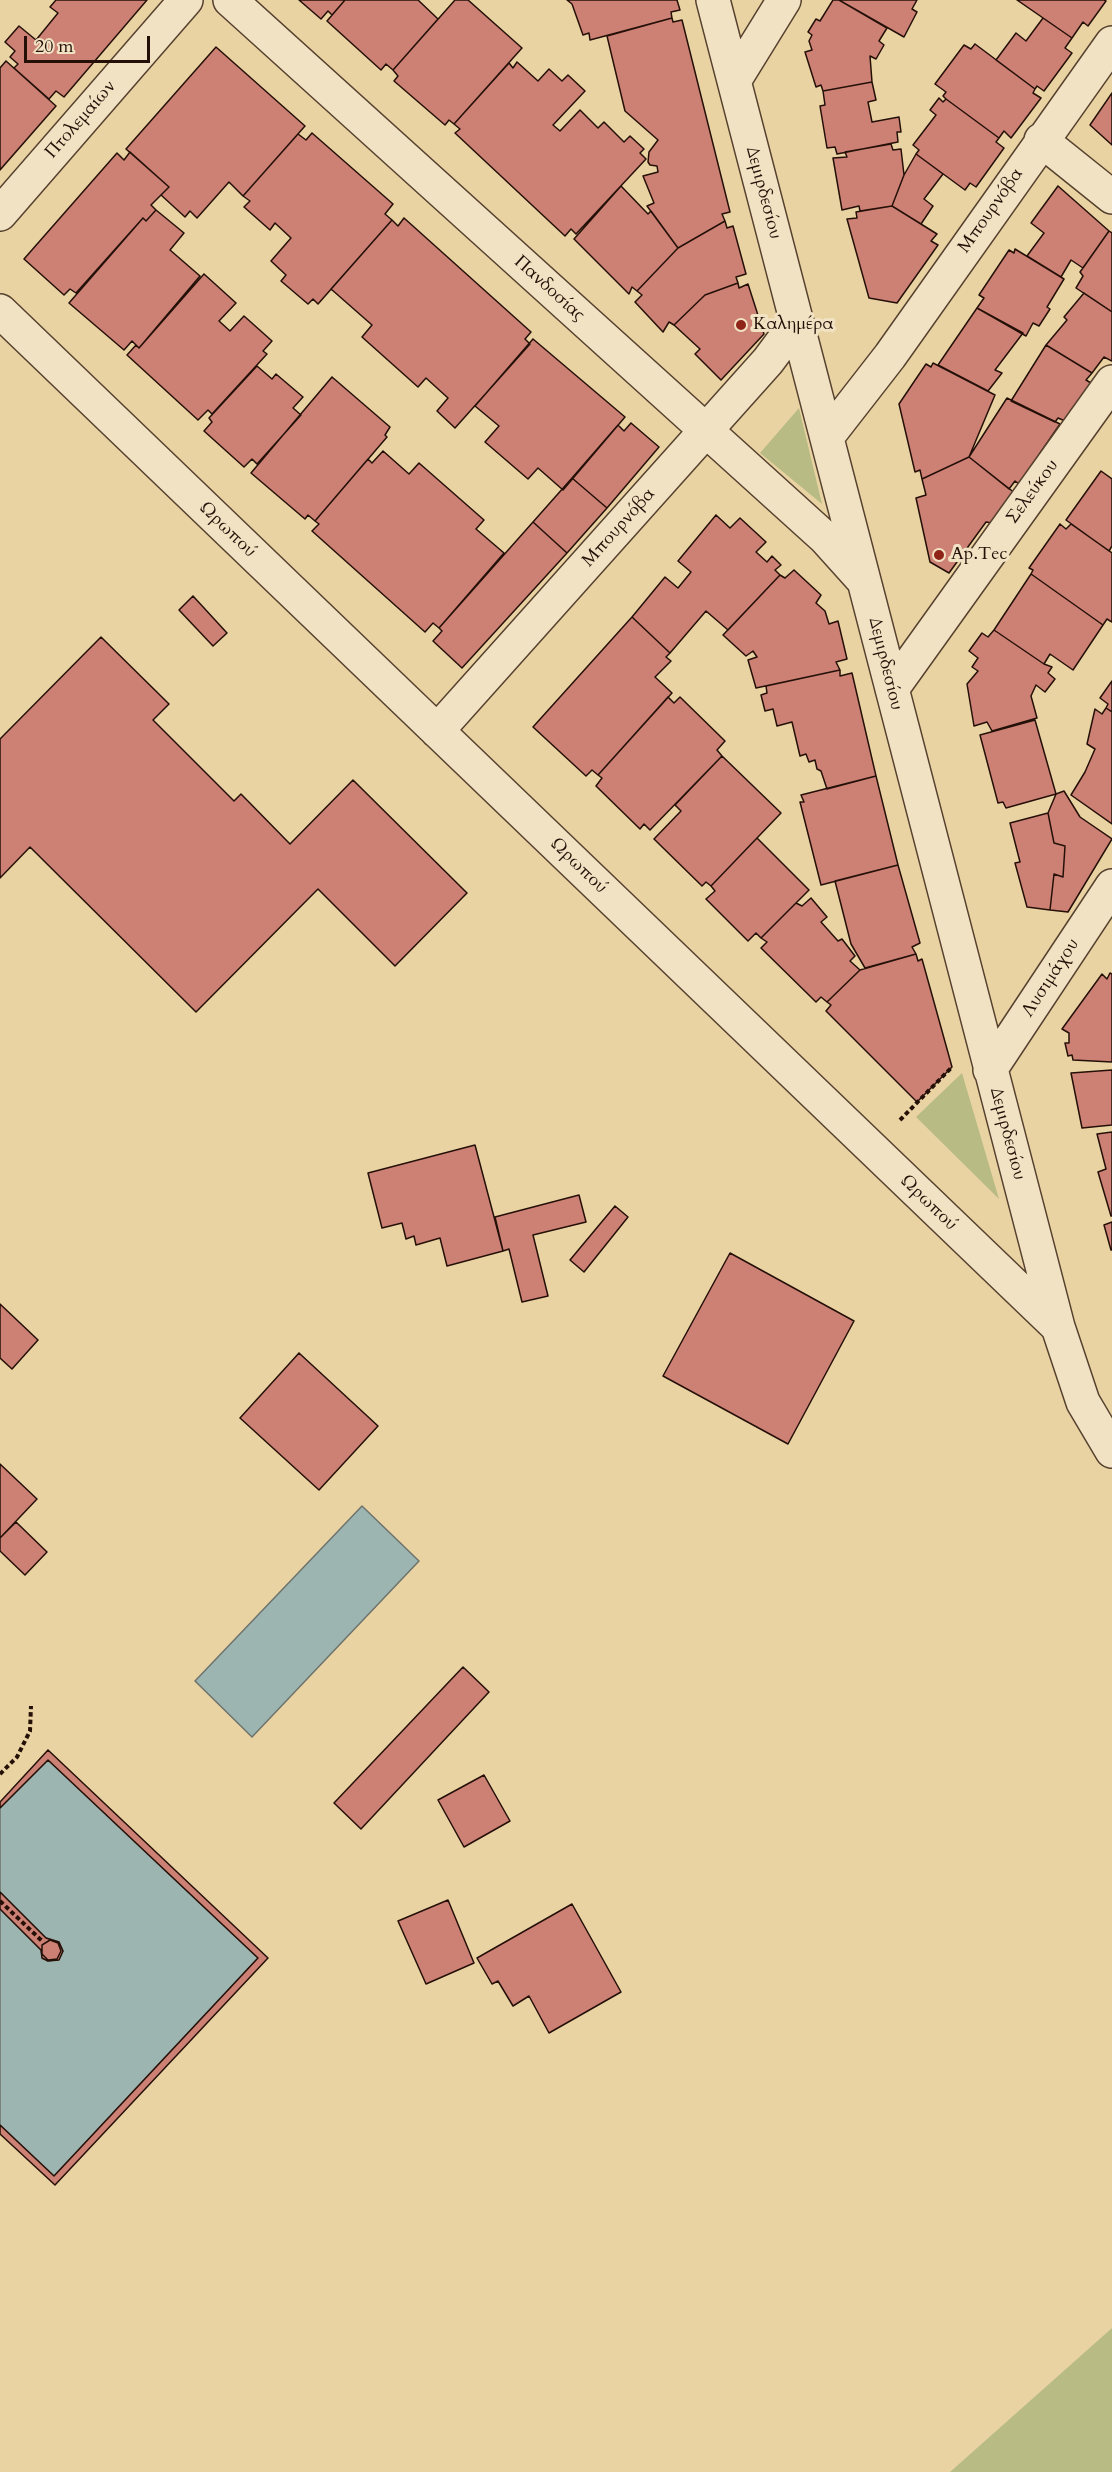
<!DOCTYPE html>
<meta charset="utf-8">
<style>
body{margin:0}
#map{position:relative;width:1112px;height:2472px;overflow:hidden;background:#ead3a3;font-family:Cardo,serif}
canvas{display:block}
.scale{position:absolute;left:24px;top:36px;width:126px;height:27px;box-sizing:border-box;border:3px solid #251008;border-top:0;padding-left:8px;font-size:18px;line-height:21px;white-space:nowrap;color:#251008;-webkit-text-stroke:4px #f1e2c3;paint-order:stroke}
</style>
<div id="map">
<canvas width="1112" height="2472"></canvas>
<div class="scale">20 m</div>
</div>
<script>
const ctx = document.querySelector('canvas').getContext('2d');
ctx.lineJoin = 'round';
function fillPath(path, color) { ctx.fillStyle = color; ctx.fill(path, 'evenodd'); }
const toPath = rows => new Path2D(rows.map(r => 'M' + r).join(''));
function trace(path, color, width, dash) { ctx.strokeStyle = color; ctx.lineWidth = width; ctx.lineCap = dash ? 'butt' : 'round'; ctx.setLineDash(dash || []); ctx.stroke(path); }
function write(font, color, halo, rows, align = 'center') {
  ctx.font = font + ' Cardo,serif'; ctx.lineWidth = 6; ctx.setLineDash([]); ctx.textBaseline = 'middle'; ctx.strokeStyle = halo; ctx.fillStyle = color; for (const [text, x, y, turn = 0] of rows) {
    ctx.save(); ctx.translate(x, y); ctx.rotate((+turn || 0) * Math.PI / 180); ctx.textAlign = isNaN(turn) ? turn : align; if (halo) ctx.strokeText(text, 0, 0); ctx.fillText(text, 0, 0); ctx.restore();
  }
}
fillPath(toPath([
 [799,408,822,504,760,453],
 [962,1073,999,1199,916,1117],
 [1112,2328,1112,2472,950,2472]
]), '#b8bc84');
const water = toPath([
 [362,1506,419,1561,252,1737,195,1681,362,1506],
 [48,1760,258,1958,54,2176,0,2125,0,1909,41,1950,42,1958,48,1961,59,1959,63,1951,59,1942,46,1938,0,1892,0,1808,48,1760]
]);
fillPath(water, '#9db5b1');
trace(water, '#6d736d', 1.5);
const building = toPath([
 [56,0,147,0,64,97,56,91,49,99,14,68,18,64,10,57,15,51,5,42,19,26,36,40,58,13,50,7,56,0],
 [299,0,345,0,332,15,328,11,321,19,299,0],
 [345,0,418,0,438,19,393,70,386,64,381,70,327,21,345,0],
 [455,0,468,0,522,48,454,124,449,120,445,125,394,81,398,76,393,70,455,0],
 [567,0,677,0,680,10,671,12,672,18,590,40,589,33,583,35,572,4,567,0],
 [833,0,839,0,887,28,879,41,884,45,876,59,870,56,872,82,823,91,821,85,816,87,805,52,812,50,809,41,812,35,808,32,816,19,820,21,833,0],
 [839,0,917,0,912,9,917,12,904,37,839,0],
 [1017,0,1104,0,1106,1,1088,26,1083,22,1072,38,1017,0],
 [672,18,673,22,682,20,730,212,722,214,725,221,678,248,647,206,654,203,643,176,658,172,657,166,650,165,648,162,649,152,658,140,625,111,607,36,672,18],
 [1043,18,1072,38,1065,48,1072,53,1044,91,1037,86,1035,89,996,60,1016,33,1026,41,1043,18],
 [975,44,1035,89,1033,93,1041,98,1011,138,1004,131,999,138,946,99,943,96,946,92,935,84,964,45,971,49,975,44],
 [216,47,305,126,243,196,229,182,197,218,190,211,185,217,161,195,169,187,126,149,216,47],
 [6,61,56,106,0,170,0,68,6,61],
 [517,62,538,81,549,69,562,81,568,75,585,91,553,125,560,131,580,110,598,128,604,122,624,142,630,136,644,149,640,153,646,159,576,234,571,229,565,236,455,133,460,129,454,124,509,63,513,68,517,62],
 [872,82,876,100,868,102,872,122,899,117,901,132,897,132,898,142,837,154,835,147,827,148,820,106,825,105,823,91,872,82],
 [1112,93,1112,145,1090,125,1112,93],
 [939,98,943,102,946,99,999,138,996,142,1004,148,976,187,970,183,965,190,916,154,919,150,913,145,936,115,930,110,939,98],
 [312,133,393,204,385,214,392,220,318,304,313,299,308,304,281,281,286,275,271,261,291,238,275,223,270,230,244,207,250,201,243,196,298,134,306,140,312,133],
 [891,144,893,150,901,149,904,175,892,206,860,211,859,206,842,210,833,158,847,157,845,152,891,144],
 [130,152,169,187,151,205,156,210,146,221,143,218,76,293,70,289,64,295,24,259,117,153,124,160,130,152],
 [916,154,943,174,924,199,933,206,921,224,892,206,904,175,916,154],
 [621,186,648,214,651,211,678,248,637,291,632,287,629,294,574,239,621,186],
 [1058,186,1109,231,1083,268,1071,260,1061,277,1027,256,1044,233,1031,223,1058,186],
 [892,206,937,234,931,241,938,245,897,303,869,298,847,219,857,218,856,212,892,206],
 [156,210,184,233,170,250,200,276,139,348,132,341,124,350,69,303,143,218,146,221,156,210],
 [404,218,531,332,525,339,530,344,455,428,437,411,448,398,426,378,418,387,362,337,372,325,331,289,392,220,398,226,404,218],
 [725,221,727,228,733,226,746,274,736,277,738,283,705,295,674,325,669,322,663,332,635,302,642,295,637,291,678,248,725,221],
 [1109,231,1112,233,1112,312,1076,288,1083,276,1080,272,1109,231],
 [1015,249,1064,279,1047,307,1050,309,1039,326,1033,323,1026,336,977,308,984,298,979,295,1009,250,1014,253,1015,249],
 [204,274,236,303,219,321,230,331,244,316,272,341,263,351,267,354,212,414,208,410,198,420,127,355,136,345,139,348,204,274],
 [738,283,739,288,748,284,764,334,721,380,695,354,700,349,674,325,705,295,738,283],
 [1084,293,1112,312,1112,361,1104,357,1092,373,1046,345,1067,320,1064,317,1084,293],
 [977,308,1023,333,995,370,1002,373,988,391,938,365,977,308],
 [533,339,625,417,563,490,538,468,528,479,485,442,499,426,475,406,533,339],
 [1046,345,1092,373,1086,380,1091,383,1065,421,1058,418,1055,422,1011,401,1046,345],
 [933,363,995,395,969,457,922,479,920,470,915,472,899,404,926,364,931,367,933,363],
 [257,366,272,379,276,374,303,397,293,408,301,415,257,464,252,459,244,467,204,431,212,422,209,418,257,366],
 [332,377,390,427,385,435,387,437,315,521,308,515,305,519,251,473,332,377],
 [1007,398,1060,424,1019,484,1015,481,1009,489,969,457,1007,398],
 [631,423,659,447,607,508,572,478,618,425,624,431,631,423],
 [383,451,409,474,419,463,484,520,476,529,504,553,439,628,433,623,425,632,312,531,319,524,315,521,368,459,372,463,383,451],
 [969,457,1016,494,992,523,986,522,949,573,930,562,916,498,926,495,922,479,969,457],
 [1101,471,1112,479,1112,546,1109,551,1066,520,1101,471],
 [572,478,607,508,567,553,533,522,572,478],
 [716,515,730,528,740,518,766,542,756,552,767,562,772,556,781,565,775,570,780,575,728,630,706,611,670,653,632,617,665,577,678,588,691,572,678,561,716,515],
 [533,522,567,553,462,668,433,641,442,631,439,628,533,522],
 [1060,524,1066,529,1071,524,1112,553,1112,622,1107,619,1103,625,1031,574,1033,570,1029,568,1060,524],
 [794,570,821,595,816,603,825,611,829,624,838,621,847,659,836,662,840,670,756,688,748,660,757,657,753,651,746,656,723,635,780,575,785,578,794,570],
 [1031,574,1103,625,1073,670,1050,654,1044,664,994,630,1031,574],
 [193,596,227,633,213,646,179,610,193,596],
 [632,617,670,653,666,657,671,661,655,677,672,693,598,775,592,770,586,776,533,727,632,617],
 [994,630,1044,664,1052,667,1048,673,1055,679,1045,692,1036,685,1031,696,1037,718,992,731,987,722,974,726,967,684,978,671,972,667,978,658,969,651,982,633,988,637,994,630],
 [101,637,169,704,153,720,234,801,241,794,290,844,353,780,467,893,395,966,318,889,196,1012,30,847,0,878,0,739,101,637],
 [840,670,840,676,852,673,876,776,827,789,821,771,817,769,815,760,809,762,806,754,800,756,792,722,777,726,773,709,765,711,761,695,767,693,766,686,840,670],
 [1112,681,1112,712,1106,708,1108,704,1100,698,1112,681],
 [668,697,674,703,680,697,725,741,717,750,722,756,650,830,644,824,640,829,596,786,602,778,598,775,668,697],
 [1106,708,1112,712,1112,824,1071,795,1085,772,1095,749,1087,744,1095,709,1102,714,1106,708],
 [1035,720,1056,794,1006,808,1003,802,998,803,980,735,1035,720],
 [722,756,781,813,711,886,706,882,702,886,654,839,681,811,675,805,722,756],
 [876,776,898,865,821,885,800,802,804,802,801,795,876,776],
 [1064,791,1080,817,1112,839,1068,912,1050,910,1054,874,1063,877,1065,846,1054,843,1048,813,1056,794,1064,791],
 [1048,813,1054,843,1065,846,1063,877,1054,874,1050,910,1027,907,1015,863,1020,862,1010,823,1048,813],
 [757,838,809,890,761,938,756,933,748,941,706,899,715,891,711,886,757,838],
 [898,865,920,943,912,947,916,954,865,968,851,944,835,881,898,865],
 [811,898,827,917,821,922,838,941,842,939,855,956,850,961,860,970,827,1002,821,997,816,1002,761,948,767,942,761,938,796,903,802,906,811,898],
 [916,954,918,961,922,959,952,1067,917,1102,826,1011,831,1005,827,1002,860,970,916,954],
 [1110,973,1112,974,1112,1062,1073,1060,1072,1055,1068,1056,1065,1043,1069,1043,1069,1033,1062,1029,1102,974,1107,979,1110,973],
 [1112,1070,1112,1125,1082,1128,1071,1073,1112,1070],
 [1112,1132,1112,1216,1111,1216,1098,1172,1106,1169,1097,1134,1112,1132],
 [475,1145,503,1251,447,1266,440,1238,416,1245,414,1236,406,1239,402,1223,382,1228,368,1173,475,1145],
 [579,1195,586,1222,533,1235,548,1296,522,1302,509,1249,503,1251,495,1217,579,1195],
 [615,1206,628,1217,584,1272,570,1260,615,1206],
 [1112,1222,1112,1250,1111,1250,1104,1225,1112,1222],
 [730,1253,854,1321,788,1444,663,1376,730,1253],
 [0,1304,38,1340,12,1369,0,1358,0,1304],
 [299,1353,378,1426,319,1490,240,1418,299,1353],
 [0,1464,37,1499,0,1538,0,1464],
 [16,1522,47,1552,25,1575,0,1551,0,1538,16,1522],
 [463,1667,489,1692,361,1829,334,1803,463,1667],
 [48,1750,268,1958,55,2185,0,2134,0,2125,54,2176,258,1958,48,1760,0,1808,0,1802,48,1750],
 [484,1775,510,1821,464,1847,438,1800,484,1775],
 [0,1892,46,1938,59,1942,63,1951,59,1960,48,1961,42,1958,41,1950,0,1909,0,1892],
 [50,1940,58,1943,61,1951,57,1959,48,1960,42,1954,42,1945,50,1940],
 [448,1900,474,1963,426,1984,398,1921,448,1900],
 [572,1904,621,1992,549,2033,529,1996,513,2006,498,1981,492,1984,477,1958,572,1904],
 [50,1940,58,1943,61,1951,57,1959,48,1960,42,1954,42,1945,50,1940]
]);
fillPath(building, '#cd8175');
trace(building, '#251008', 1.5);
const minor = toPath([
 [230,0,825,538,861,578],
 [713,0,1058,1327,1083,1402,1112,1451],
 [734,81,784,0],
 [1041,140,1112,197],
 [0,214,186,0],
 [0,311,1058,1327],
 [827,437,890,356,1112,43],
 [892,689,1112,382],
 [437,731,768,361,797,322],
 [990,1070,1112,886]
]);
trace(minor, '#56412f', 36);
trace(toPath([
 [900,1120,951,1068],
 [0,1774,17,1757,30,1731,31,1706],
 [0,1901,42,1941]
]), '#251008', 4, [4.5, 3]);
trace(minor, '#f1e2c3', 33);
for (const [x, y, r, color] of [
 [741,325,6,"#8f2418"],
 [939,555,6,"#8f2418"]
]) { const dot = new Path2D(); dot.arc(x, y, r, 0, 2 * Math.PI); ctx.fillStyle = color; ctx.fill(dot); trace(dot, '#f1e2c3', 2); }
write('18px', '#251008', '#f1e2c3', [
 ["Πτολεμαίων",81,120,-49],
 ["Δεμιρδεσίου",763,193,75],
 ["Μπουρνόβα",991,211,-55],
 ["Πανδοσίας",549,289,42],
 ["Σελεύκου",1033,492,-54],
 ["Μπουρνόβα",619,528,-48],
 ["Ωρωπού",227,530,44],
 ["Δεμιρδεσίου",885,664,76],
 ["Ωρωπού",578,866,44],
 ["Λυσιμάχου",1051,978,-57],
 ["Δεμιρδεσίου",1007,1134,75],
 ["Ωρωπού",928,1203,44]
]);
write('18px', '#251008', '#f1e2c3', [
 ["Καλημέρα",753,325],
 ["Ap.Tec",951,555]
], 'left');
</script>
